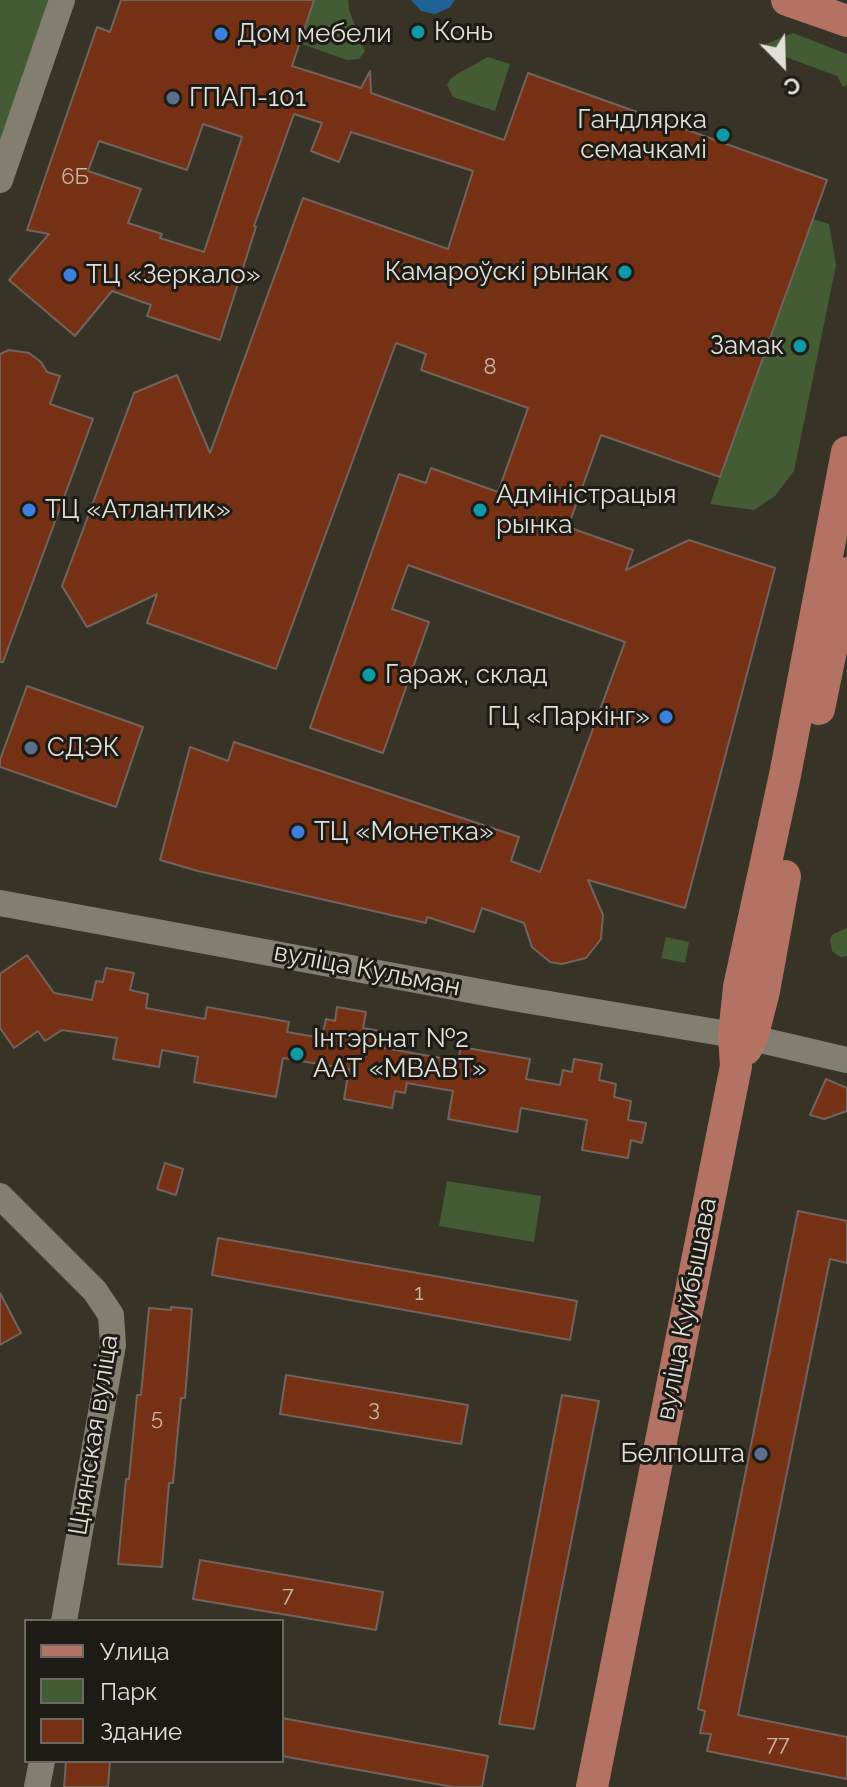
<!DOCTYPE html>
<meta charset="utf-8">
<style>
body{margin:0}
#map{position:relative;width:847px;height:1787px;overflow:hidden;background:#373327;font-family:Raleway,sans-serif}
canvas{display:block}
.legend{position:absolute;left:24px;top:1619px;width:260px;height:144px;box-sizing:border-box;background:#1d1b16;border:2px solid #6c6964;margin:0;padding:10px 14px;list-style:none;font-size:24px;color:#e2dfd8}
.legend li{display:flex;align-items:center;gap:16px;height:40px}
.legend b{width:40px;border:2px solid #6c6964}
.north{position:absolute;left:743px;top:24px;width:80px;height:80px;-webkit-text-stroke:6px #1d1b16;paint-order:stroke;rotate:157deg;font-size:22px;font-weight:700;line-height:32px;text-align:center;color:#e2dfd8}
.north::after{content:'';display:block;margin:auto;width:28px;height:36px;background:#e2dfd8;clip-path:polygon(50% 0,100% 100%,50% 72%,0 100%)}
</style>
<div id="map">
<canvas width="847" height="1787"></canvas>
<ul class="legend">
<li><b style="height:10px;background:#b47265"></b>Улица</li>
<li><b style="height:22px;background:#445c34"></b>Парк</li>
<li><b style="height:22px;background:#763115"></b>Здание</li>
</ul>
<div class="north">С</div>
</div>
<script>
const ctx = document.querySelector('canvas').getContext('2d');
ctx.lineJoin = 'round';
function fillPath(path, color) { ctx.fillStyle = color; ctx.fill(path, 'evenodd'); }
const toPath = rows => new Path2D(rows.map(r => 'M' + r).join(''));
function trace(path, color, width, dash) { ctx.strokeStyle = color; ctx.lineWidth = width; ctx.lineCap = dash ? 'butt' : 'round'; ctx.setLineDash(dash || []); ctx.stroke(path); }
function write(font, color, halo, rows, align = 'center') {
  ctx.font = font + ' Raleway,sans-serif'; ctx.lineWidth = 6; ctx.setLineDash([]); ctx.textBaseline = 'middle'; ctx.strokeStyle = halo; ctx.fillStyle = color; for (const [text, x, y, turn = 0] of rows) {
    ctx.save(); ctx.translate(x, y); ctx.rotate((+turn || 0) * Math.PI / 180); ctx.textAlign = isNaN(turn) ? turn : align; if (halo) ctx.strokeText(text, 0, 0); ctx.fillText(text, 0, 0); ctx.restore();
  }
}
fillPath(toPath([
 [0,0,50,0,0,151],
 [314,0,348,0,349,10,365,51,359,59,347,60,299,43],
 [793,33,847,54,847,85,843,87,837,76,759,47],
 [488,57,510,64,495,111,453,97,447,85,450,79,459,73],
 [813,219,829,224,836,265,794,471,775,496,754,510,710,504],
 [847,928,847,956,840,957,832,951,830,939,833,934],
 [666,937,689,942,685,963,661,958],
 [447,1181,541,1196,534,1242,439,1226]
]), '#445c34');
fillPath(toPath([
 [411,0,455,0,449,8,435,14,421,11]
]), '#1f6295');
const building = toPath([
 [121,0,314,0,292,66,361,88,370,71,371,93,504,140,528,73,827,180,720,477,601,435,568,527,633,550,626,570,689,540,775,568,685,908,588,880,603,915,601,939,586,958,562,964,550,962,532,947,524,923,482,908,474,932,427,917,426,923,198,871,160,860,190,747,228,761,234,742,519,837,511,861,540,872,625,642,408,565,392,609,429,622,383,753,310,728,399,474,426,483,431,468,498,492,528,408,421,370,426,354,396,343,276,669,147,623,157,594,87,627,62,586,134,393,177,375,210,453,303,198,448,249,473,171,351,132,339,162,311,151,322,123,294,114,254,226,256,227,220,340,147,316,151,305,112,291,75,336,9,280,49,234,27,230,97,27,110,32,121,0],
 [203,124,242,137,204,252,160,238,162,234,128,223,141,189,88,171,99,141,187,170,203,124],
 [9,350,29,353,41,362,47,372,60,376,50,404,93,419,3,662,0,662,0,354,9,350],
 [27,686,143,727,116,807,0,767,0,760,27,686],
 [27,955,54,993,92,1000,96,981,103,982,106,968,134,973,130,990,148,994,146,1008,205,1019,207,1007,289,1022,287,1032,322,1038,326,1019,335,1021,337,1007,366,1012,363,1028,380,1031,373,1046,458,1061,461,1047,530,1059,526,1079,560,1085,563,1070,572,1072,574,1059,602,1064,599,1080,616,1084,614,1097,631,1101,628,1120,646,1123,642,1143,631,1140,628,1158,582,1150,587,1120,521,1108,517,1132,448,1119,453,1091,407,1083,405,1093,395,1091,392,1108,344,1099,349,1069,283,1058,276,1097,194,1082,198,1057,162,1050,159,1067,113,1059,117,1038,62,1030,45,1041,38,1031,14,1048,0,1028,0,974,27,955],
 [826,1079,847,1088,847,1111,824,1119,810,1115,826,1079],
 [165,1163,183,1169,176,1195,157,1189,165,1163],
 [798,1211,847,1221,847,1263,830,1259,738,1715,847,1737,847,1779,707,1751,711,1734,700,1733,705,1711,698,1709,798,1211],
 [218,1238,577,1301,570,1340,212,1275,218,1238],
 [0,1293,21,1333,0,1345,0,1293],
 [171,1307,192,1309,185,1398,181,1398,173,1483,169,1483,162,1567,118,1564,126,1479,129,1479,137,1395,141,1395,149,1308,171,1310,171,1307],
 [286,1375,468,1405,461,1444,280,1414,286,1375],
 [562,1395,599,1401,534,1729,499,1724,562,1395],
 [200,1560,383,1592,376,1630,193,1599,200,1560],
 [282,1718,488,1756,482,1787,453,1787,282,1756,282,1718],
 [66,1761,110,1761,108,1787,64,1787,66,1761]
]);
fillPath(building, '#763115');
trace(building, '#72635e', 2);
trace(toPath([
 [0,180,62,0],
 [0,903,513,998,734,1035],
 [752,1038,847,1060],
 [0,1196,95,1291,111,1315,113,1345,64,1621],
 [37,1787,42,1761]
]), '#827e70', 26);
trace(toPath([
 [787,0,847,21],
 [819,709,847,573],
 [746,1049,752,1038,764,991,785,876],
 [592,1787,736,1066,734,1035,739,987,785,775,847,452]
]), '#b47265', 32);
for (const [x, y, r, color] of [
 [418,32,8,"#0f9aa8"],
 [221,34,8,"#3f7fe0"],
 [173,98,8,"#5c6f8a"],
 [723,135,8,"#0f9aa8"],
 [625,272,8,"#0f9aa8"],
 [70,275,8,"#3f7fe0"],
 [800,346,8,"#0f9aa8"],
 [29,510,8,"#3f7fe0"],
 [480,510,8,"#0f9aa8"],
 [369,675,8,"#0f9aa8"],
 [666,717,8,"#3f7fe0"],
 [31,748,8,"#5c6f8a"],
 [298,832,8,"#3f7fe0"],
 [297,1054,8,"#0f9aa8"],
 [761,1454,8,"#5c6f8a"]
]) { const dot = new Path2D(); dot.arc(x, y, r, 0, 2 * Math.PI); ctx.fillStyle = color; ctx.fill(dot); trace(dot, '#1d1b16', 3); }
write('22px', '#c7b4a7', null, [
 ["6Б",75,177],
 ["8",490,367],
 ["1",419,1293],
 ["3",374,1409],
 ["5",157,1418],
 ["7",288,1595],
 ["77",778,1744]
]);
write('26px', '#e2dfd8', '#1d1b16', [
 ["Конь",434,32],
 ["Дом мебели",237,34],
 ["ГПАП-101",189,98],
 ["Гандлярка",707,120,"right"],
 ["семачкамі",707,150,"right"],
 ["Камароўскі рынак",609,272,"right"],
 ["ТЦ «Зеркало»",86,275],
 ["Замак",784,346,"right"],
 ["Адміністрацыя",496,495],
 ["рынка",496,525],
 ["ТЦ «Атлантик»",45,510],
 ["Гараж, склад",385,675],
 ["ГЦ «Паркінг»",650,717,"right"],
 ["СДЭК",47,748],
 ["ТЦ «Монетка»",314,832],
 ["Інтэрнат №2",313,1039],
 ["ААТ «МВАВТ»",313,1069],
 ["Белпошта",745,1454,"right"]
], 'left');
write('26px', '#e2dfd8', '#1d1b16', [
 ["вуліца Кульман",367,970,11],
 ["вуліца Куйбышава",687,1309,-79],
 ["Цнянская вуліца",94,1435,-81]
]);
</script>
